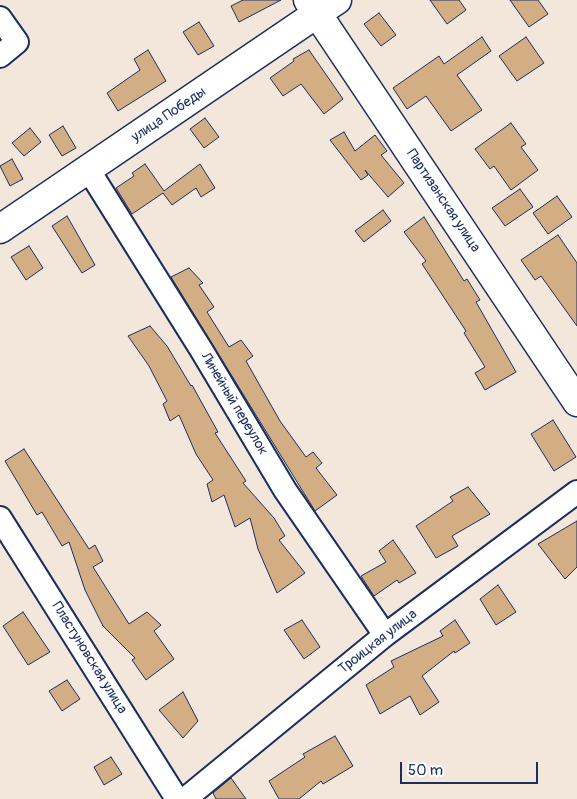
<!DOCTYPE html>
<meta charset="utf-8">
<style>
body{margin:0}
#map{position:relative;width:577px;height:799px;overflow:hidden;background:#f2e7da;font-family:Pangolin,sans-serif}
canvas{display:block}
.scale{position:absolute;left:400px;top:762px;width:138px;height:22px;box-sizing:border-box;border:2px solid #1b2f5e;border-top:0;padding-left:6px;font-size:15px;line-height:18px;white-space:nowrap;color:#1b2f5e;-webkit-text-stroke:4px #fff;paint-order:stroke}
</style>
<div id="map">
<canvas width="577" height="799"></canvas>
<div class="scale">50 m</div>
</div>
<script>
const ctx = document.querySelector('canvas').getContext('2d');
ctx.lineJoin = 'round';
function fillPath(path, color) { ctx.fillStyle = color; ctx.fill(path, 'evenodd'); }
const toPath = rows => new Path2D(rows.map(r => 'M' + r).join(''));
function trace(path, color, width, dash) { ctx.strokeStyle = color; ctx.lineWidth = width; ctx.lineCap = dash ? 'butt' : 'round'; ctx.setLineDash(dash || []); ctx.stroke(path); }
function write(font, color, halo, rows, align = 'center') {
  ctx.font = font + ' Pangolin,sans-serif'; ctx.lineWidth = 4; ctx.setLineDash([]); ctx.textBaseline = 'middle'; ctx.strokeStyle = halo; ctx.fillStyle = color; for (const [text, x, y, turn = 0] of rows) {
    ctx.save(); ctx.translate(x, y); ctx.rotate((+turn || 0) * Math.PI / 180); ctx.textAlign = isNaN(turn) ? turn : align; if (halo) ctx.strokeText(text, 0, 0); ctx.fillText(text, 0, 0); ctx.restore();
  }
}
const building = toPath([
 [243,0,281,0,239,22,231,6,243,0],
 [430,0,459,0,466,10,447,24,430,0],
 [510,0,538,0,548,14,529,27,510,0],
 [379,13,396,35,381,46,364,24,379,13],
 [199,22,214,46,198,55,183,32,199,22],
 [482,37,491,51,457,75,482,110,451,131,426,96,407,109,393,88,439,56,444,64,482,37],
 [526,37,544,63,517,81,499,56,526,37],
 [148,50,166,81,118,111,107,93,140,70,134,59,148,50],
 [309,50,343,99,324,114,301,84,283,96,270,78,294,61,293,59,309,50],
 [205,118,219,137,204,148,190,129,205,118],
 [511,123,526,144,521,147,538,170,511,190,494,166,490,169,475,149,511,123],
 [63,126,76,148,62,156,49,135,63,126],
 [30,128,41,142,24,156,12,143,30,128],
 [344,132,355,151,375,135,387,151,381,155,404,183,388,197,365,170,368,175,361,180,330,140,344,132],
 [12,159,23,179,10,186,0,166,12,159],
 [145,164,164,191,200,164,215,188,201,197,196,188,172,205,163,193,132,214,116,188,134,176,132,173,145,164],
 [520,189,533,207,505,226,492,208,520,189],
 [557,196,572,217,548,234,533,213,557,196],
 [383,210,391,221,364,242,355,231,383,210],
 [67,216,95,265,82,273,52,226,67,216],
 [424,217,464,281,467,279,480,300,476,302,516,372,485,390,475,373,485,367,464,333,466,331,422,264,426,261,404,232,424,217],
 [558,235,577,263,577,326,541,276,535,280,521,260,558,235],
 [29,246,43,268,26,280,11,257,29,246],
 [189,268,203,283,199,285,214,307,207,312,229,347,241,340,253,356,246,361,280,421,306,457,313,452,322,463,316,468,337,495,315,511,171,277,189,268],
 [150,326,167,346,191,386,192,385,218,432,215,433,246,481,243,483,274,518,285,536,279,540,305,573,277,593,258,549,250,518,235,527,224,495,212,502,207,484,213,480,196,454,179,415,170,421,163,404,167,401,149,366,128,336,150,326],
 [553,420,576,457,554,471,531,434,553,420],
 [24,449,89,549,95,545,103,561,93,567,129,624,147,612,161,625,154,631,174,659,146,680,132,660,135,658,103,626,85,590,69,542,62,546,42,512,37,515,5,461,24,449],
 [468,487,490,514,452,536,458,546,436,558,416,526,453,501,450,497,468,487],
 [577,521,577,567,565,579,538,544,577,521],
 [393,540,416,573,399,583,397,580,374,596,361,576,386,562,379,551,393,540],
 [498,585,516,612,496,625,480,599,498,585],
 [23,612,50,652,28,665,3,626,23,612],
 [302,620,320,647,304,659,284,630,302,620],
 [455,620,470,643,455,653,454,651,422,676,439,702,420,715,410,696,380,714,366,685,394,667,391,661,443,636,440,631,455,620],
 [67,680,80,699,62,711,49,691,67,680],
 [183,692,198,721,183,738,159,710,183,692],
 [335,736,353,766,323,784,321,781,299,799,279,799,269,781,305,757,303,754,335,736],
 [111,757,122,774,104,785,94,767,111,757],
 [231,778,246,799,216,799,213,793,231,778]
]);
fillPath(building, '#d3ae85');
trace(building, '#1b2f5e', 1);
const street = toPath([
 [0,18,17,42,0,56],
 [88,169,202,351,285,490,385,635],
 [0,518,177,799],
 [185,799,385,635,577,492]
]);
const secondary = toPath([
 [308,0,577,402],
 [0,229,337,0]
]);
trace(street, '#1b2f5e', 26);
trace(secondary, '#1b2f5e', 31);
trace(street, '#fff', 22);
trace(secondary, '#fff', 28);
write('14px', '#1b2f5e', '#fff', [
 ["улица Победы",169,115,-34],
 ["Партизанская улица",443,201,56],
 ["Линейный переулок",234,404,59],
 ["Троицкая улица",378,642,-38],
 ["Пластуновская улица",89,658,58]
]);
</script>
